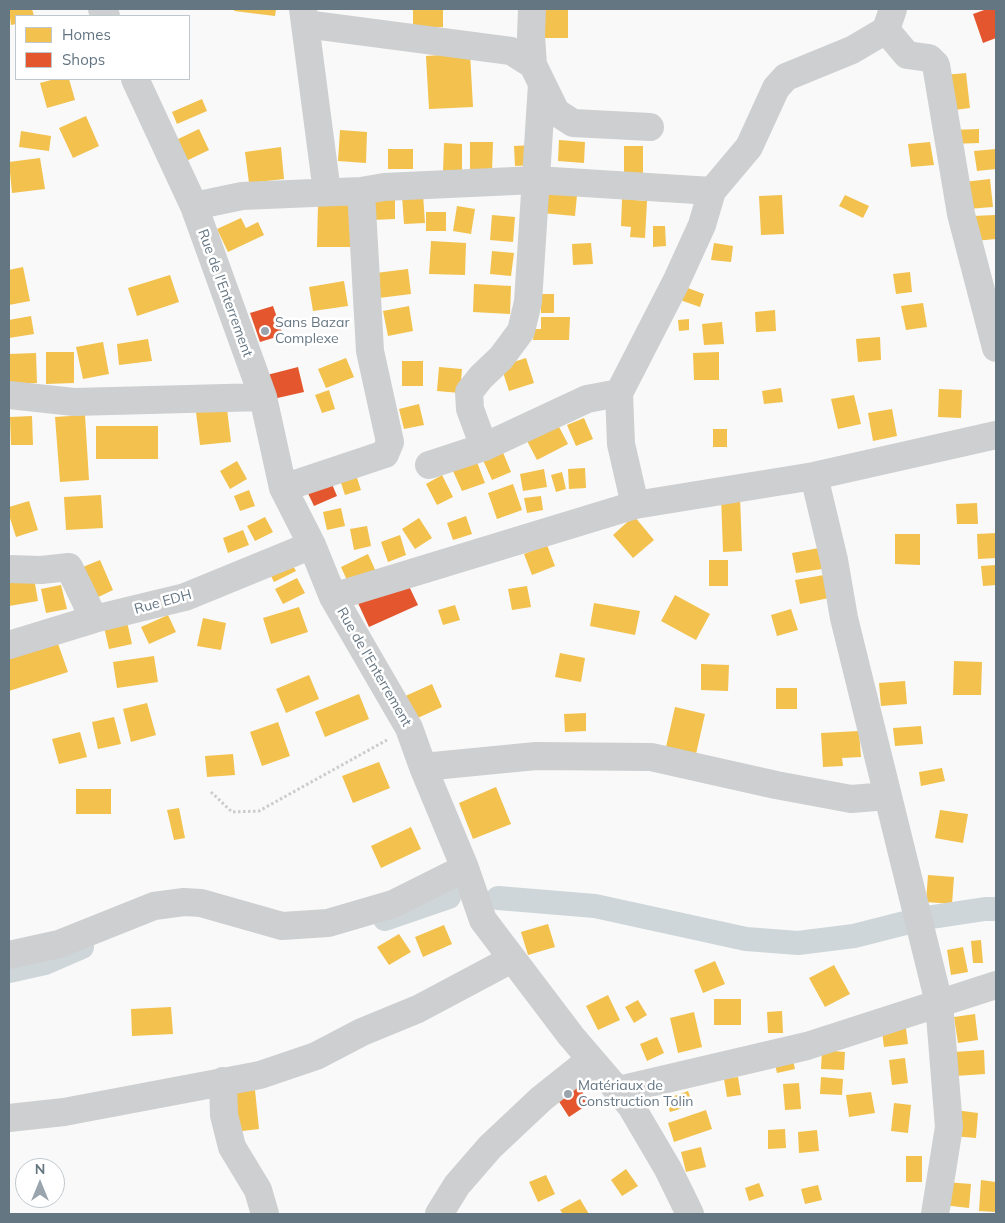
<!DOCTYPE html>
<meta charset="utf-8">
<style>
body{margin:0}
#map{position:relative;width:1005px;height:1223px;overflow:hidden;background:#f9f9f9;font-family:Mulish,sans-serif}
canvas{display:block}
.frame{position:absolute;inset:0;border:10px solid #657683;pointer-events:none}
.legend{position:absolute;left:15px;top:15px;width:175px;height:65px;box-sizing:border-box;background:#fff;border:1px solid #c1c8cd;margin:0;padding:6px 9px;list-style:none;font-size:15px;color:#657683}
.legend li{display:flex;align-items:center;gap:10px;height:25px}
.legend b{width:25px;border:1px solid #c1c8cd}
.north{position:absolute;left:15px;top:1158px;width:50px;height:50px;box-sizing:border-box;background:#fff;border:1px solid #c1c8cd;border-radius:50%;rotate:0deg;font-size:14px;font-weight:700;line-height:20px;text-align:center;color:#657683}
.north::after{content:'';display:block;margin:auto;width:18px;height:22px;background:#99a4ac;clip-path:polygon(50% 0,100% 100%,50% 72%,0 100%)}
</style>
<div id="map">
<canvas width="1005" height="1223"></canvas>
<div class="frame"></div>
<ul class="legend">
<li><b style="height:14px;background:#f2c14e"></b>Homes</li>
<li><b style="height:14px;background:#e4572e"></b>Shops</li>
</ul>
<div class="north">N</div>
</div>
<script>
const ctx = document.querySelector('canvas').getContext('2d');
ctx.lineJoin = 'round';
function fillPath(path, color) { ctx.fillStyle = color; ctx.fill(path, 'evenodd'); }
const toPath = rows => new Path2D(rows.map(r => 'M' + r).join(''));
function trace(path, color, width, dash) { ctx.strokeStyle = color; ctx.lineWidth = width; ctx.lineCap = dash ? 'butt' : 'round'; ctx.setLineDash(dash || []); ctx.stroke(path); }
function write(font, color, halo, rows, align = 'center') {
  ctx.font = font + ' Mulish,sans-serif'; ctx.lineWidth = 5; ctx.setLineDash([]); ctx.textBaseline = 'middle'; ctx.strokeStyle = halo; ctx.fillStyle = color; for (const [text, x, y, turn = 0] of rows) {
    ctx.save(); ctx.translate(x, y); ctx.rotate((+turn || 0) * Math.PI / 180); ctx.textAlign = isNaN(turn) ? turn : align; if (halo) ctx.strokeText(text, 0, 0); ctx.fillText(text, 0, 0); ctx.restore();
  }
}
fillPath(toPath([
 [9,9,32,9,34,16,16,16,16,24,11,25],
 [235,9,276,9,275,16,234,11],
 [413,9,443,9,443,27,413,28],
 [539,9,568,9,568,38,539,38],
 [470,53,473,107,429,109,426,56],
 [966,73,970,108,947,111,944,75],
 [55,79,69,79,75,100,47,108,40,83],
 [202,99,207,111,177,124,172,112],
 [86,116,99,146,73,158,59,128],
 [199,129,209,150,184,162,174,141],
 [979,129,979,143,951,144,951,130],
 [340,130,367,132,366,163,338,161],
 [21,131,51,136,49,151,19,147],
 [559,140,585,142,584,163,558,161],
 [470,142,493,142,492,172,470,171],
 [930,142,934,165,911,167,908,144],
 [444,143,462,144,462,174,443,173],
 [533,145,534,165,515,166,514,146],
 [624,146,643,146,643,174,624,174],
 [281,147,284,179,249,183,245,152],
 [388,149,413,149,413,169,388,169],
 [996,149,996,169,977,171,974,151],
 [40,158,45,189,12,193,9,162],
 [990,179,993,207,967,209,964,182],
 [544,192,577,195,575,216,542,213],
 [423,194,425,223,404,224,402,196],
 [782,195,784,234,761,235,759,196],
 [845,195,869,206,863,218,839,206],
 [372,197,395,197,395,219,372,220],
 [622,199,647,201,645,238,630,237,631,227,621,226],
 [318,203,357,204,357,247,317,247],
 [457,206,475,209,471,234,453,231],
 [426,212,446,212,446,231,426,231],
 [492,215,515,217,513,242,490,240],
 [995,215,996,239,974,241,973,216],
 [241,218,246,228,258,222,264,235,228,252,217,229],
 [653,226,665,226,666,246,653,247],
 [431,241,466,243,465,275,429,274],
 [591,243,593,264,573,265,572,244],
 [714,243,733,246,731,262,711,260],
 [492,251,514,253,511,276,490,274],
 [23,267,30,301,9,305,9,270],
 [408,269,411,294,379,298,376,273],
 [910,272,912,292,896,294,893,274],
 [170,275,179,302,137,316,128,288],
 [344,281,348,306,313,311,309,287],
 [474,284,511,286,510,314,473,312],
 [685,287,704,294,700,307,680,300],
 [541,294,554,294,554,313,541,313],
 [923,303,927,327,906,330,901,306],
 [409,306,413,331,388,336,383,311],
 [775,310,776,331,756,332,755,312],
 [31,316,34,334,9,338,9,320],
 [541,317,570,317,569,340,533,340,534,329,541,329],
 [689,319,689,330,679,331,678,320],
 [722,322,724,344,704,345,702,324],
 [880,337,881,360,858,362,856,339],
 [148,339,152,361,119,365,117,344],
 [103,342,109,374,83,379,76,347],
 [46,352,74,352,74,383,46,384],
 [719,352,719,380,694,380,693,353],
 [36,353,37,383,10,384,9,354],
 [346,358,354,377,326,388,318,369],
 [526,358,534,383,509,391,501,366],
 [402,361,423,361,423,386,402,386],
 [439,367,462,369,460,393,437,391],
 [781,388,783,402,764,404,762,391],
 [939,389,962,390,961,418,938,417],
 [329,390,335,409,322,413,315,395],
 [854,395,861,424,838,429,831,399],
 [419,404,424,425,404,429,399,409],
 [227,409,231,442,200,445,196,412],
 [892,409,897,436,873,441,868,413],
 [85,415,89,480,60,482,55,417],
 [32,416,33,445,11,445,10,417],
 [584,418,593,439,576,446,567,425],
 [557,423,568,444,537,460,526,439],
 [96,426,158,426,158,459,96,459],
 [713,429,727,429,727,447,713,447],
 [502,450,511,472,492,480,482,458],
 [237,461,247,479,230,489,220,471],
 [477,462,485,483,462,491,453,471],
 [585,468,586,488,569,489,568,469],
 [544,469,547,487,523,491,520,474],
 [355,472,361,490,345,495,339,477],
 [562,472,566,489,556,492,551,475],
 [442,475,453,497,437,505,426,484],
 [513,484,522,510,497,519,488,493],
 [249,490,255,506,240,511,234,496],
 [101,495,103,528,66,530,64,497],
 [541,496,543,510,527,513,524,498],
 [721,496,740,496,742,551,723,552],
 [29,501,38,530,16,537,9,515,9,507],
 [977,503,978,524,957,524,956,504],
 [341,508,345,526,327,530,323,512],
 [466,516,472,534,453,540,447,523],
 [634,516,654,540,633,558,613,535],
 [265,517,273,532,255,541,247,526],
 [419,518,432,538,415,549,402,529],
 [367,526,371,546,354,550,350,529],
 [243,530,249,545,228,553,223,538],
 [996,533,996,558,978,559,977,534],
 [895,534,920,534,920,565,895,564],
 [400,535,406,555,388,562,381,542],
 [547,545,555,566,532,575,524,554],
 [819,548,822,569,796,573,792,553],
 [368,554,377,574,350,587,341,567],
 [289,559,296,571,274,582,268,570],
 [100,560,113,590,92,600,78,569],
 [709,560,728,560,728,586,709,586],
 [996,565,996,585,983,586,981,566],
 [33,572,38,601,9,606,9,577],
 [824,575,829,598,800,604,795,580],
 [297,578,305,593,283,604,275,589],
 [61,585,67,609,46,613,41,589],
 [527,586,531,607,512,610,508,589],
 [675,595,710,614,696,640,661,621],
 [594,603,640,611,635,635,590,626],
 [455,605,460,620,443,625,438,610],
 [299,607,308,632,271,644,263,618],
 [791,609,798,630,777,636,771,615],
 [168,615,176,632,149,644,141,627],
 [203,618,226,623,221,650,197,646],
 [127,622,132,644,109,649,104,627],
 [56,638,68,672,9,691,9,654],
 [560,653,585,658,581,682,555,677],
 [154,656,158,682,117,688,113,662],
 [954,661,982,662,981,695,953,695],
 [701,664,729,665,728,691,701,690],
 [309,675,319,699,286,713,276,689],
 [905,681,907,704,881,706,879,683],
 [432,684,442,707,411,721,401,698],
 [776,688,797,688,797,709,776,709],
 [359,694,369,719,325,737,315,712],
 [147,703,156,735,131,742,123,709],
 [675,707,705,714,696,754,666,747],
 [586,713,586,731,565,732,564,714],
 [114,717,121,744,98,749,92,722],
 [278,722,290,756,262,766,250,732],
 [921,726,923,744,895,746,893,728],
 [859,731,861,757,842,758,843,766,823,767,821,733],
 [80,732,87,757,59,764,52,739],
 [233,754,235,775,207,777,205,756],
 [379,762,390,788,353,803,342,776],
 [942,768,945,781,921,786,919,772],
 [496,787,511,824,473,839,459,803],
 [76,789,111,789,111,814,76,814],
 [179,808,185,838,174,840,167,810],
 [940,810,968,814,963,843,935,838],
 [411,827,421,849,381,868,371,846],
 [928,875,954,877,952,904,926,902],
 [548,924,555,947,528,955,521,932],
 [444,925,452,944,423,957,415,937],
 [399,934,411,952,389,965,377,947],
 [981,940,983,963,973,963,971,941],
 [963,947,968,972,951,975,947,950],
 [715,961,725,984,703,993,694,970],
 [834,965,850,994,825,1007,809,978],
 [608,995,620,1020,598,1030,586,1006],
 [714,999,741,999,741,1025,714,1025],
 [638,1000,647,1015,634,1023,625,1007],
 [171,1007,173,1034,132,1036,131,1009],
 [782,1011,783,1033,768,1033,767,1012],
 [694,1012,702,1047,678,1053,670,1018],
 [975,1014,978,1040,958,1043,954,1017],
 [905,1021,908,1044,884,1047,881,1024],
 [657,1037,664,1053,647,1061,640,1044],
 [822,1050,845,1052,844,1070,821,1069],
 [984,1050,985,1074,955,1076,954,1052],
 [792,1056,795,1069,777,1073,774,1060],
 [905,1058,908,1083,892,1085,889,1060],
 [738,1077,741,1095,727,1097,724,1079],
 [821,1077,843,1079,842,1095,820,1094],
 [799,1083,801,1109,785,1110,783,1084],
 [255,1090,259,1129,234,1132,230,1093],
 [688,1091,693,1105,670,1112,666,1099],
 [871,1092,875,1113,849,1117,846,1095],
 [894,1103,911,1105,908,1133,891,1131],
 [706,1110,712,1129,674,1142,668,1123],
 [955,1110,978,1113,976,1138,953,1136],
 [785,1129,786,1148,768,1149,768,1130],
 [817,1130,819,1151,799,1153,798,1132],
 [701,1147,706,1167,686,1172,681,1152],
 [906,1156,922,1156,922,1182,906,1182],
 [626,1169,638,1186,622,1196,611,1180],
 [546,1175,555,1194,538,1202,529,1182],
 [981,1180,996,1182,996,1212,979,1211],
 [945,1182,971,1184,969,1208,943,1205],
 [759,1183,764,1196,749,1201,745,1188],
 [818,1185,822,1200,805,1204,801,1189],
 [580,1199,589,1214,563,1214,560,1210]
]), '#f2c14e');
fillPath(toPath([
 [987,9,996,9,996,38,983,43,973,14],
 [273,306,283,335,260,342,250,313],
 [298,367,304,392,273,399,267,375],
 [329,477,337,496,314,506,305,487],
 [407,582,418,605,369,627,358,603],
 [576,1083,590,1103,569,1117,556,1097]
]), '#e4572e');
trace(toPath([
 [498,898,595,906,746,939,798,943,854,936,909,922],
 [932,917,985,909,996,909],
 [385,919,449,897],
 [9,971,45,963,82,947]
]), '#ced6d9', 24);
trace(toPath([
 [211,792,232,812,259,811,387,740]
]), '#cbcccd', 3, [2.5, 2.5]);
trace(toPath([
 [102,9,106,16],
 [303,9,327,192],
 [532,9,531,36,533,65],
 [305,24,511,51,533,65,556,112,573,123,650,127],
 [886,30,907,55,929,58,936,65,961,214,996,348],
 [135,79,194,206,263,397,283,488,312,545,333,597,409,728,423,767,465,868,483,920,571,1036,631,1106,668,1169,690,1214],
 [194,206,242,196,361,191,384,187,536,180,712,191],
 [9,395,74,402,263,397],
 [484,447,470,409,469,392,481,377,501,358,521,331,528,302,542,84],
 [429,465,484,447,587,399,619,393],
 [814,476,834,560,844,618,939,1003,949,1127,935,1214],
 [283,488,385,454,390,442,370,351,361,191],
 [635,505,621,444,619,393,676,282,702,225,712,191,749,147,776,88,786,77,852,50,886,30,893,9],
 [9,569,41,570,69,567,94,619],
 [333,597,635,505,814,476,996,435],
 [9,645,94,619,185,597,312,545],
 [423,767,536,756,651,757,776,785,851,799,887,796],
 [9,955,59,944,154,906,184,902,201,903,282,926,328,923,393,904,465,868],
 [223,1081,224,1115,232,1147,258,1190,265,1214],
 [619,1090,807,1046,996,985],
 [9,1118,64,1112,260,1075,316,1056,362,1032,418,1009,512,959],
 [439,1214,457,1185,490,1147,541,1099,590,1060]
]), '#cecfd0', 28);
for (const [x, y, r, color] of [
 [265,331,5,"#99a4ac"],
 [568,1094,5,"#99a4ac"]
]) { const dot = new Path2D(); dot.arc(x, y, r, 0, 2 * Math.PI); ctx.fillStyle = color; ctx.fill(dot); trace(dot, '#fff', 2); }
write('14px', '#657683', '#fff', [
 ["Rue de l'Enterrement",225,293,70],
 ["Rue EDH",163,602,-15],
 ["Rue de l'Enterrement",374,667,60]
]);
write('14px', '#657683', '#fff', [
 ["Sans Bazar",275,323],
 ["Complexe",275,339],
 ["Matériaux de",578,1086],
 ["Construction Tolin",578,1102]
], 'left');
</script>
